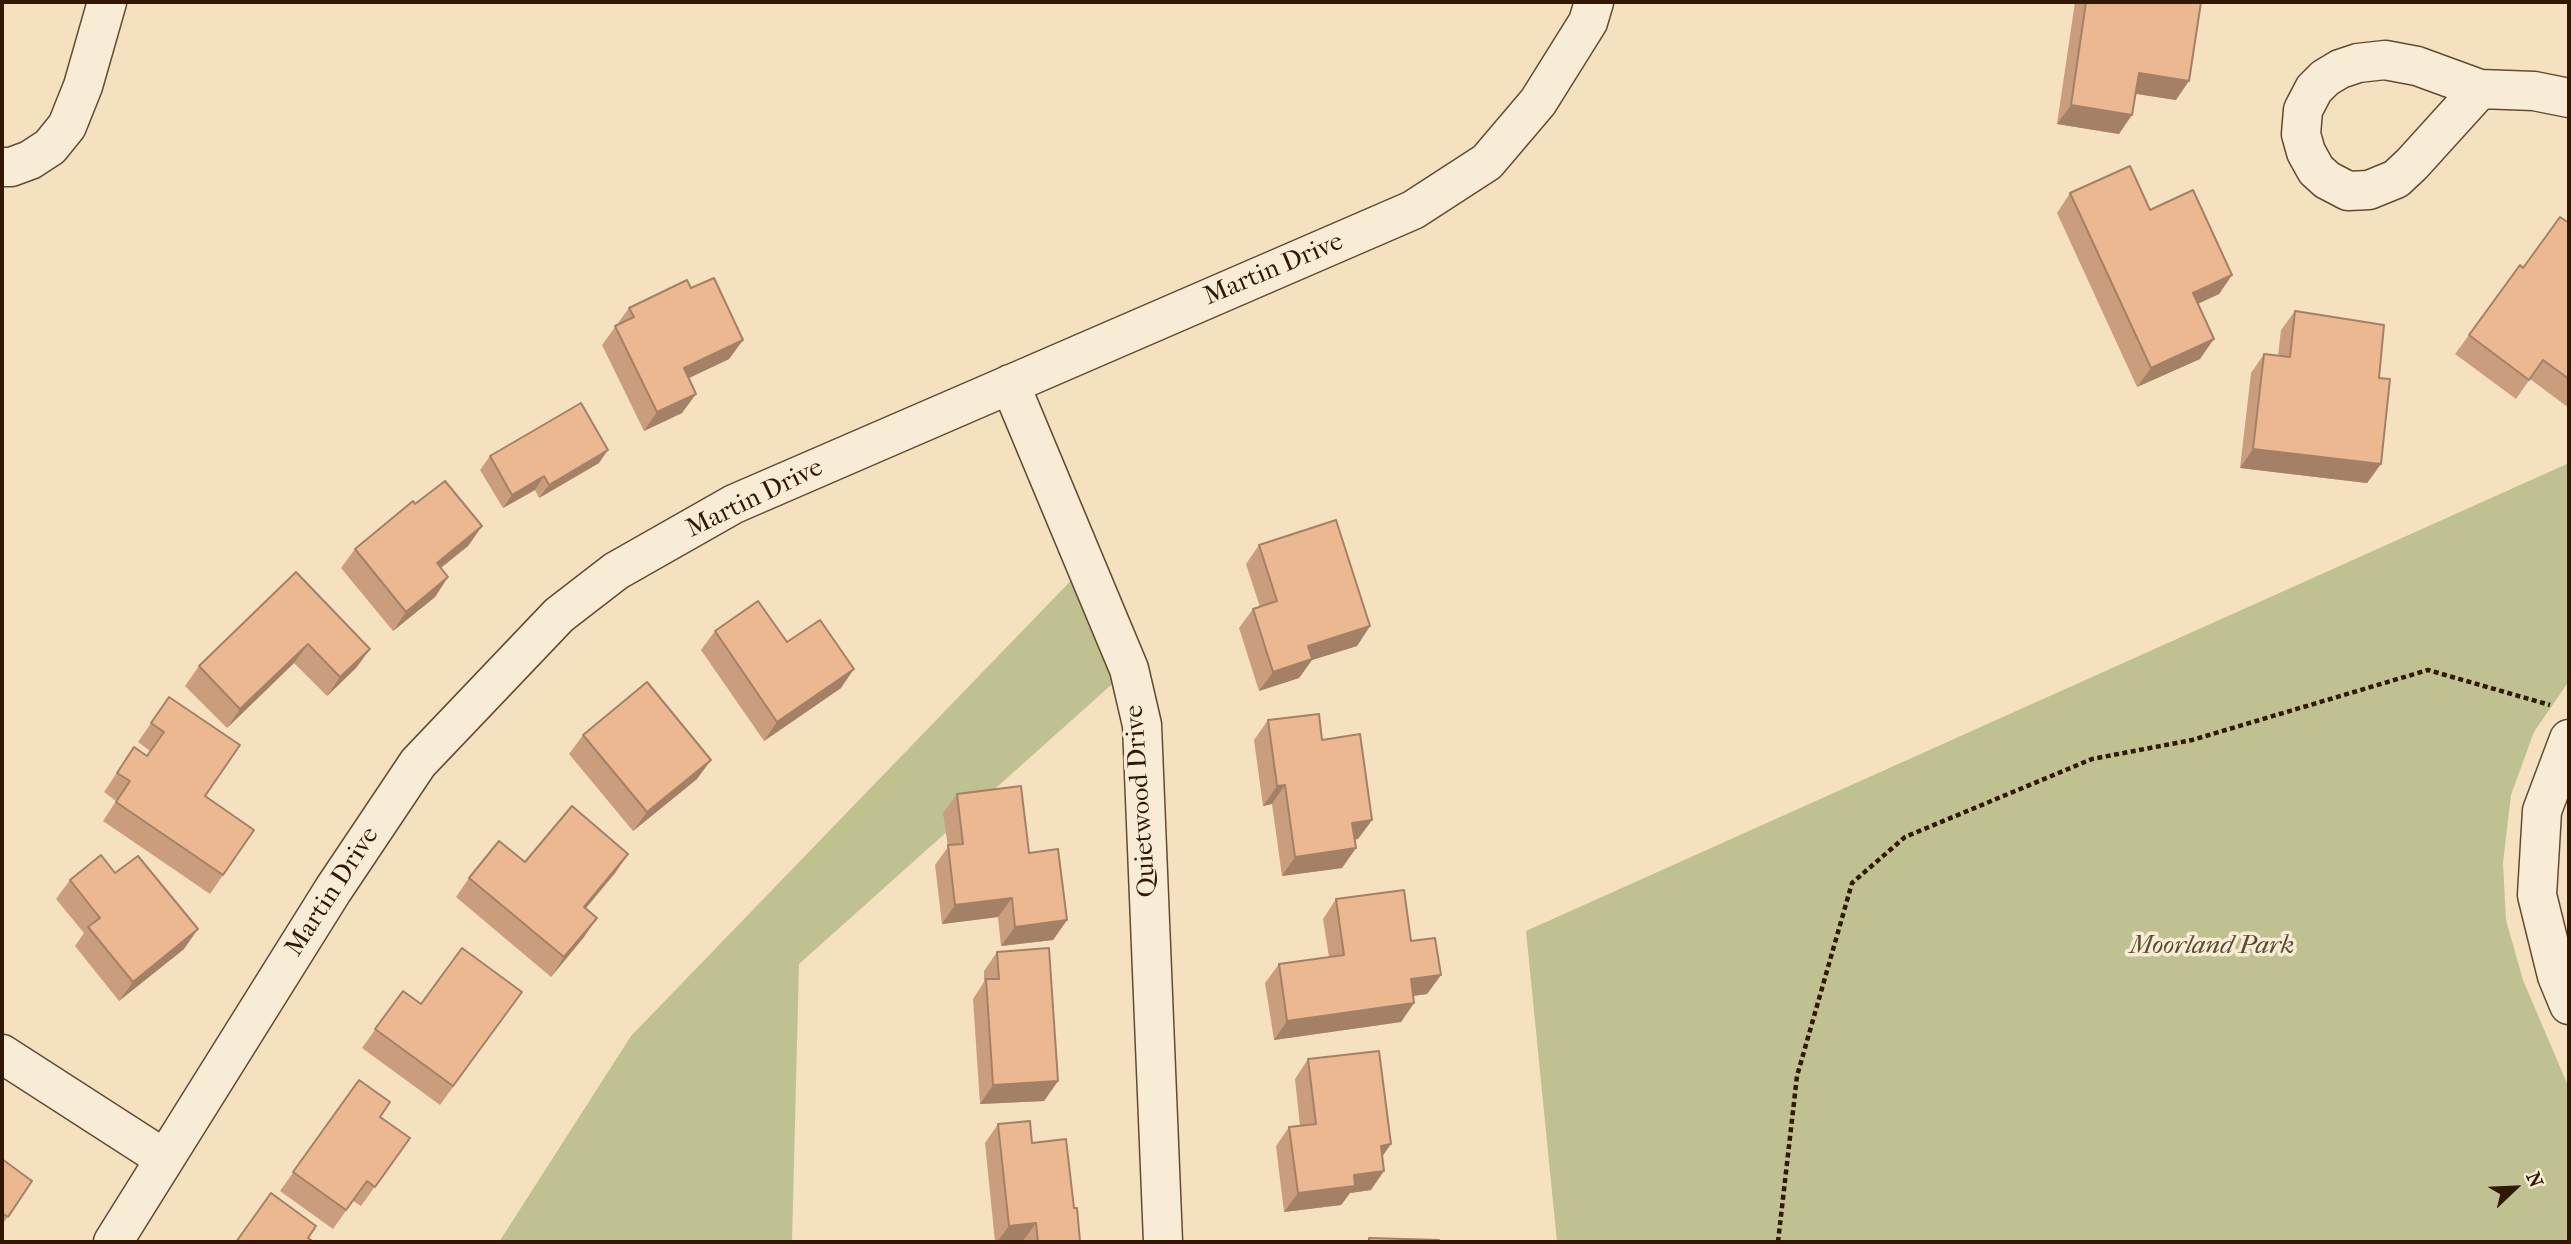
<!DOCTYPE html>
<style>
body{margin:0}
#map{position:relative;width:2571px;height:1244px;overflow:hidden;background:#f5e1c0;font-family:"IM FELL French Canon",serif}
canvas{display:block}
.frame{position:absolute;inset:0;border:4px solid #321702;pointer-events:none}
.north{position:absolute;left:2480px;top:1153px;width:70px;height:70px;-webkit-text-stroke:5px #f8ecd6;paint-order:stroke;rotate:67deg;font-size:19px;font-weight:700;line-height:28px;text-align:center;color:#321702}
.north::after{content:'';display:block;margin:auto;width:24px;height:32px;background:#321702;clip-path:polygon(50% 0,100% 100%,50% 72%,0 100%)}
</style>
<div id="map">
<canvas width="2571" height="1244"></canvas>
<div class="frame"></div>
<div class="north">N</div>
</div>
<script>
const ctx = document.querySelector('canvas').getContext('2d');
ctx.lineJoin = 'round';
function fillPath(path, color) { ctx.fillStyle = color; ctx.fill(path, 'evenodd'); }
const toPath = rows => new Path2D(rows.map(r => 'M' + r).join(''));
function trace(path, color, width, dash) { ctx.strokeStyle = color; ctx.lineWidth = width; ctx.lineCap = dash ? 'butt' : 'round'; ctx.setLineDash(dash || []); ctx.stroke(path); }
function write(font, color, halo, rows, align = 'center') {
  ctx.font = font + ' "IM FELL French Canon",serif'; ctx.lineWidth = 7; ctx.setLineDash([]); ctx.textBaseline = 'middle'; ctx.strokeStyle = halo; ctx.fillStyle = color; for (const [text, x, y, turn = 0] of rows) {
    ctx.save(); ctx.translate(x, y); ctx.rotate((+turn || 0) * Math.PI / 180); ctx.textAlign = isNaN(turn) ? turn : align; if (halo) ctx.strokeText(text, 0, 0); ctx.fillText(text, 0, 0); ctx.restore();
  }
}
fillPath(toPath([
 [2569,463,2569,681,2534,732,2511,795,2503,863,2506,920,2523,980,2569,1088,2569,1242,1557,1242,1526,931],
 [1086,565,1129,669,799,964,792,1242,499,1242,631,1036]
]), '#bfc290');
const minor = toPath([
 [2480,89,2412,164,2396,179,2369,190,2348,191,2327,180,2316,170,2306,152,2301,134,2303,110,2314,89,2325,78,2340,69,2358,63,2385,60,2417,66,2480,89,2534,91,2569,98],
 [2,167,11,167,30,160,50,147,67,126,83,86,107,2],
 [1010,384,1129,669,1142,725,1163,1242],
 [2569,739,2542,811,2537,895,2557,976,2569,1005],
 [2,1054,165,1159],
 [113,1242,333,890,418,763,559,615,616,571,734,504,1413,210,1487,162,1538,102,1588,22,1594,2]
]);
trace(minor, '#634a32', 41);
trace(toPath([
 [1778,1242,1797,1076,1852,883,1905,837,2092,759,2192,740,2428,670,2550,705]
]), '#321702', 4.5, [5, 3.5]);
trace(minor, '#f8ecd6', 38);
fillPath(toPath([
 [2075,2,2201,2,2176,100,2136,94,2119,134,2057,124],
 [2070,193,2150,210,2232,275,2219,294,2198,304,2200,359,2137,387,2057,213],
 [2569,223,2569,408,2530,379,2516,399,2455,354,2469,335,2523,268],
 [691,288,743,340,729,359,689,378,682,413,644,431,602,345,629,308],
 [2295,311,2379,378,2381,464,2367,483,2240,468,2251,373,2264,354,2278,356,2281,330],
 [490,456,599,463,539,498,535,490,503,508,480,470],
 [415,504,482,526,468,546,441,568,448,577,435,597,393,631,341,568,355,549],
 [1259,545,1370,626,1357,646,1312,660,1299,678,1259,691,1239,628,1253,609,1260,607,1246,564],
 [296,572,370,649,356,668,327,696,294,663,227,728,185,686,199,666],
 [715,631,787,642,841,688,764,741,701,650],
 [169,697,205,796,254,830,210,894,103,821,116,801,104,792,134,747,147,756,150,751,138,742],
 [1268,720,1322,740,1372,820,1358,839,1354,840,1356,848,1342,868,1282,876,1272,804,1263,806,1254,740],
 [583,735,697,779,633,831,569,754],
 [957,794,1029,853,1067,920,1053,940,1001,946,998,917,942,924,935,865,948,847,943,813],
 [628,854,615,873,586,908,584,937,551,977,456,897,469,878],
 [115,873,184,949,119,1001,75,946,84,933,56,899,70,880],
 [1336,899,1411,941,1441,975,1427,994,1413,996,1414,1003,1401,1022,1274,1040,1265,983,1279,964,1329,957,1323,919],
 [997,952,1058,1081,1044,1101,980,1104,973,999,984,982,984,971],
 [403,991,421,1004,522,992,440,1105,362,1048],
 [1308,1059,1382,1156,1371,1190,1350,1193,1341,1205,1284,1212,1276,1146,1289,1127,1300,1126,1295,1079],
 [359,1080,380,1117,410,1138,361,1206,353,1201,333,1229,280,1191],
 [998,1124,1032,1143,1074,1208,1080,1241,1079,1242,995,1242,985,1143],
 [2,1159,32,1181,2,1225]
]), '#ca9e7d');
fillPath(toPath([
 [2139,73,2189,81,2176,100,2125,92],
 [2071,105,2132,115,2119,134,2057,124],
 [2232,275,2219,294,2179,312,2193,293],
 [2214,339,2200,359,2137,387,2151,368],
 [743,340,729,359,670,387,684,368],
 [696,394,682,413,644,431,657,412],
 [2253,449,2381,464,2367,483,2240,468],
 [608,450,599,463,539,498,549,485],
 [544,476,535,490,503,508,512,495],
 [482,526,468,546,423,582,437,563],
 [448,577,435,597,393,631,406,612],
 [1370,626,1357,646,1312,660,1299,678,1259,691,1273,672,1308,646],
 [308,644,294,663,227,728,240,709],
 [370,649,356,668,327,696,340,677],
 [854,669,841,688,764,741,777,722],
 [711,760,697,779,633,831,647,812],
 [1285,785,1272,804,1263,806,1277,786],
 [1372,820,1358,839,1338,842,1352,823],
 [1356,848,1342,868,1282,876,1295,857],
 [628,854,615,873,571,926,584,907],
 [1012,898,998,917,942,924,955,905],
 [597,918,584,937,551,977,564,957],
 [1067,920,1053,940,1001,946,1015,927],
 [198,929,184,949,119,1001,133,982],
 [1441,975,1427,994,1397,998,1411,979],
 [1414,1003,1401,1022,1274,1040,1287,1021],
 [1058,1081,1044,1101,980,1104,993,1085],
 [1391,1144,1377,1164,1381,1146],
 [1384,1171,1371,1190,1350,1193,1341,1205,1284,1212,1298,1193,1354,1175],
 [1036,1223,1022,1242,997,1242,1009,1226]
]), '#a48166');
const building = toPath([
 [2086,2,2201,2,2189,81,2139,73,2132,115,2071,105,2086,2],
 [2130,166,2150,210,2193,190,2232,275,2193,293,2214,339,2151,368,2070,193,2130,166],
 [2560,217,2569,223,2569,379,2543,360,2529,380,2469,335,2520,265,2523,268,2560,217],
 [714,278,743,340,684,368,696,394,657,412,615,326,634,317,629,308,687,280,691,288,714,278],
 [2295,311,2384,325,2379,378,2390,379,2381,464,2253,449,2264,354,2290,357,2295,311],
 [581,403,608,450,549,485,544,476,512,495,490,456,581,403],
 [445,481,482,526,437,563,448,577,406,612,355,549,413,501,415,504,445,481],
 [1336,520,1370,626,1308,646,1312,659,1273,672,1253,609,1277,601,1259,545,1336,520],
 [296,572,370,649,340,677,308,644,240,709,199,666,296,572],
 [758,601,787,642,820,620,854,669,777,722,715,631,758,601],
 [647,682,711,760,647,812,583,735,647,682],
 [169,697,240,745,205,796,254,830,223,875,116,802,130,781,117,773,134,747,147,756,164,732,151,723,169,697],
 [1319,714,1322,740,1360,734,1372,820,1352,823,1356,848,1295,857,1285,785,1277,786,1268,720,1319,714],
 [1021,786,1029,853,1058,849,1067,920,1015,927,1012,898,955,905,948,845,963,844,957,794,1021,786],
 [572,806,628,854,584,907,597,918,564,957,469,878,499,841,525,862,572,806],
 [101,855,115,873,138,856,198,929,133,982,88,927,100,918,70,880,101,855],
 [1404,890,1411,941,1435,938,1441,975,1411,979,1414,1003,1287,1021,1279,964,1344,955,1336,899,1404,890],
 [462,948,522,992,453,1086,375,1029,403,991,421,1004,462,948],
 [1049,948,1058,1081,993,1085,986,979,999,979,997,952,1049,948],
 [1379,1051,1391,1144,1381,1146,1384,1171,1354,1175,1355,1186,1298,1193,1289,1127,1316,1124,1308,1059,1379,1051],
 [359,1080,390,1102,380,1117,410,1138,375,1187,367,1181,346,1210,293,1172,359,1080],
 [1030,1121,1032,1143,1066,1139,1074,1208,1077,1208,1080,1241,1065,1242,1038,1242,1036,1223,1009,1226,998,1124,1030,1121],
 [2,1159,32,1181,8,1217,2,1213,2,1159],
 [271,1193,316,1226,308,1238,314,1242,236,1242,271,1193],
 [1369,1238,1439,1240,1439,1242,1369,1242,1369,1238]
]);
fillPath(building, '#ebb891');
trace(building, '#a48166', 2);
write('26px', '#321702', '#f8ecd6', [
 ["Martin Drive",1274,270,-23],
 ["Martin Drive",755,499,-26],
 ["Quietwood Drive",1142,801,-94],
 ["Martin Drive",333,892,-57]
]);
write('italic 26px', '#5c4a2d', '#f8ecd6', [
 ["Moorland Park",2212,947]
]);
</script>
